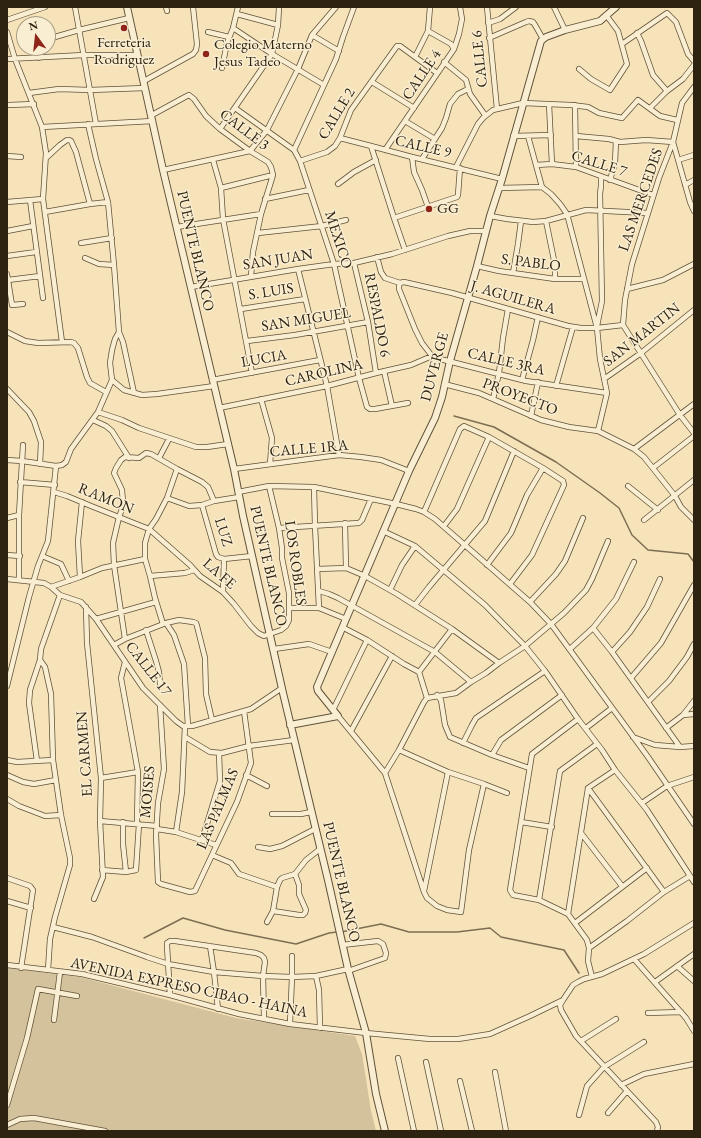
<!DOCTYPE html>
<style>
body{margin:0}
#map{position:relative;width:701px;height:1138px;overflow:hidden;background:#f6e3b9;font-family:"EB Garamond",serif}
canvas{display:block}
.frame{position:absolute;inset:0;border:8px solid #2e2210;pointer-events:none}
.north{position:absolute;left:16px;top:16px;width:40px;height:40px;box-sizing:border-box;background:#f9edd2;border:1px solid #a89c84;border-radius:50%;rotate:345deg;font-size:11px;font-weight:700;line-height:16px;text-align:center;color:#2e2210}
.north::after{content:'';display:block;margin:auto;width:14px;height:18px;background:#8f2418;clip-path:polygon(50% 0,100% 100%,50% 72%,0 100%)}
</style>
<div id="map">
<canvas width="701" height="1138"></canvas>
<div class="frame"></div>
<div class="north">N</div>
</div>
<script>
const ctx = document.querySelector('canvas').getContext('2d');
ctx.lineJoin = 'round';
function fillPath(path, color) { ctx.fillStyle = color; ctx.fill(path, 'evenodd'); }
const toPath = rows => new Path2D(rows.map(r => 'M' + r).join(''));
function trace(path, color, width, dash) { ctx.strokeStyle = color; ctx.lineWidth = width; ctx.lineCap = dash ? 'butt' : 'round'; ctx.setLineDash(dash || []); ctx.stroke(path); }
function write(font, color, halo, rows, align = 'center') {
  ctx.font = font + ' "EB Garamond",serif'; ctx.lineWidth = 3; ctx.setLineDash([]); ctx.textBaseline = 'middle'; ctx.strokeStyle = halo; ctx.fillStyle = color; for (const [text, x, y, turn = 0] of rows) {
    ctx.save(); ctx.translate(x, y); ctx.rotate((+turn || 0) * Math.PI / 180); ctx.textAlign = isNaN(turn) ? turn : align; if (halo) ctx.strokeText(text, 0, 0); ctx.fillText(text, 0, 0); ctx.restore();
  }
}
fillPath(toPath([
 [7,968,80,977,236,1018,355,1036,362,1054,371,1111,376,1131,7,1131]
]), '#d4c29c');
trace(toPath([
 [454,416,494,427,556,462,600,493,619,508,632,535,648,550,688,554,694,562],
 [341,932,381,924,409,932,457,932,490,928,501,937,564,950,579,973],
 [144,938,183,918,225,930,296,944,329,933,337,932]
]), '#7d6e53', 1.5);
const minor = toPath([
 [75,7,96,124],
 [166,7,167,11],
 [487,7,497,109],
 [554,7,565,30],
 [237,14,278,25],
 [7,20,45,7],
 [488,23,500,19,516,7],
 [233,28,272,54,324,85],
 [428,31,451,44,454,49],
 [7,32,15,59,42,127,46,153,43,199,62,342],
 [208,32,229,37],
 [637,33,641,41,653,75,667,91],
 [312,35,339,51],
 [489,38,526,22,529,21,533,22,535,25,543,39],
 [48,39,79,30,129,18],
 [622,44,667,13,676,22,688,54,694,61],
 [415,57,428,31,430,7],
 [39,58,41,48],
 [7,59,84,55,138,55],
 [444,62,466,80,470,94,485,115],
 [222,68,227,43,233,28,238,7],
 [579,69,591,79,610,90,627,64,618,31,606,15],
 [144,81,193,54,196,50,197,44,193,7],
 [372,82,414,108],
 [29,93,59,89,90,90,145,88],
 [549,104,552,164],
 [9,105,34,104],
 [575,105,576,167],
 [235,108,294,150,300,161,334,264,359,378,367,407,370,409,375,409,408,403],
 [650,108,667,91,683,79,694,65],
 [152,115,185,97,189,95,194,99,206,116,220,129,250,151,268,162,271,167,273,175,261,214,253,252,251,276],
 [405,121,435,139],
 [42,127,153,121],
 [220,129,272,54,278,25,279,7],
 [513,136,551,135],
 [528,136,542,187],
 [576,136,609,139,620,142,646,140,673,142,690,202,694,211],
 [340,138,371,146,412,157,502,179],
 [371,146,394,218,405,250],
 [294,150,336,59,343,37,354,7],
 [385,150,454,49,459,34,462,19,460,7],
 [7,156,21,157],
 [412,157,414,172,422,190,428,207],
 [46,158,60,145,67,140,69,140,71,141,76,152,90,204],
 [422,159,442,128,446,118,450,104,458,94,468,89],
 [213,160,221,188,223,219,252,373],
 [678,160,694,155],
 [300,161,327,152,335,146,340,138,351,110,397,46,400,46,437,73],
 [536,165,552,164,576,167,653,195],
 [456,167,478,124,483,118,493,110,523,103,571,105,588,107,599,113,622,118,638,100,660,116,677,120],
 [163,170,250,151,267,130,298,69,312,35,336,7],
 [610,180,615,163,616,141],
 [338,184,354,172,376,160],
 [685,185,694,180],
 [221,188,273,175],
 [499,188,542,187,551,194,560,204,567,214,597,328,600,359,607,393,598,431],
 [265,199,309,190],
 [30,200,43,298],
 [7,202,43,199],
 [45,212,90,204,108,202],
 [490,216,507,219,533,222,546,221,586,210,647,213],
 [394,218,457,197,458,195,460,168],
 [546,221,555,265,555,279],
 [177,227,261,214],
 [7,231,33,226],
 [258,233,322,226,346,220],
 [81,243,112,238],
 [7,256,36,252],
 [377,257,381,272,385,278,400,283],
 [85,258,99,264,114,265],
 [354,263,368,322,376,373],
 [477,266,499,271,555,279,583,279],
 [298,269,327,386,339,455],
 [513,273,518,244,521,221],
 [7,274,12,305,23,304],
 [8,280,40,276],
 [191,287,298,269,334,264,354,263,392,254,448,236,470,231,486,231],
 [627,289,663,280,694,264],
 [241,309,305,299],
 [623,325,625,300,632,264,659,178,673,142,682,103,694,87],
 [623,325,680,415,694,433],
 [597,326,602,301,600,194,601,186,601,177],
 [7,332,25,341,38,343,71,342,74,343,78,348,87,377,90,383,106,392],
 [119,332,123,342,134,393],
 [247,341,295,335,368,322],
 [384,371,392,406],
 [604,379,641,353,694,310],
 [112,380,124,390,142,395,157,394,214,386],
 [212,380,320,360],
 [522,380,533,340,538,317],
 [444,384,479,393,541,420,569,427,598,431,634,449,644,457,675,496,681,507,694,520],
 [556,386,573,327],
 [7,389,29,412,34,421,41,442,40,464],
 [607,393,526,381,440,359,432,356,422,343,415,329,399,289,399,286,400,283,404,282,452,293,568,326,581,328,597,328,623,325],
 [261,399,272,438,270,464],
 [493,399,499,373,503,338,508,309],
 [219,408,327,386,376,373,411,365,432,356],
 [98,412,122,420,139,428,196,447,207,447,228,444],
 [531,416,538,382],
 [93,420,106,426,112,431,129,458],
 [634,449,694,404],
 [159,458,169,439],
 [7,460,22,461,56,466,62,465,66,462,71,449,98,412,112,380,110,363,112,350,115,339,119,332,114,265,108,202,96,159,88,124],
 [653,468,694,436],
 [234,469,339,455,361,457,381,460,409,471],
 [20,482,55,485],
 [628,486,658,510],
 [314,487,315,526,319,608],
 [54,492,67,496,91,506,149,529,190,565,200,576,223,592,234,604,251,626,258,633,264,636,281,630,286,626,289,620,289,593,282,558,282,548,279,528,269,486],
 [238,492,269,486,314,487,396,504,416,509,424,512,435,519,530,602,551,624,648,757,694,824],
 [167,498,189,506,202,505,214,501,239,497],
 [202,505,216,554,218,557,224,559,252,556],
 [424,512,460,429,464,426,489,437,543,468],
 [7,518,19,515],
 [644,520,694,480],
 [345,523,346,568],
 [444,526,457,509,489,437],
 [279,528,359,523,362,520,371,499],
 [383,531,415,546,485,605,525,646,545,671,578,719,602,750,615,770,647,810,694,882],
 [7,555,20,556],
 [42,556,61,564,69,581],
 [487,565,511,533,527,495,543,468,563,481,564,485,532,555,510,584],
 [317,569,346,568,365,576,397,594,452,629,499,663],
 [150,576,185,573,194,570],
 [80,577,78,541,82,502],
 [7,579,44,583,51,587,60,595,81,602,96,619,143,688,176,721,183,726,192,726,251,709,282,688],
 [19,580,19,515,23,445],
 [51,587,80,577,102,568,145,559],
 [390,590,402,565,415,546],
 [319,591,329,594,338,598,435,652,471,682],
 [223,592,224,559],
 [530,602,556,574,565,561,583,518],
 [415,605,429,587,485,521,514,451],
 [86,607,87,643,101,778,100,821,103,877,94,899],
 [290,608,319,608,346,619],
 [96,619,156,602],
 [166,623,174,635,184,664,188,726],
 [163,624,155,598,150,576,145,559,145,543,149,529,156,519,167,498,177,469],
 [342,627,367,640,404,664,419,672,427,698],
 [593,628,612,652,680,747],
 [146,630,156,661,159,672,160,684],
 [125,639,114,565,113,543,119,517,122,509,123,502,122,490,114,473,116,468,121,460,125,457,139,458,146,453,151,454,177,469,202,482,208,487,214,501],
 [114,645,125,639,166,623,179,620,193,622,196,623,197,626,205,658,206,694,212,720],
 [274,649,309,644,332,652],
 [570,649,593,628,616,599,634,562],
 [612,652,630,632,647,607,660,579],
 [40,660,45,667,51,694,53,760,61,815,70,858,70,865,55,917,50,939,48,970],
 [125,662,121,678,138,772,137,823],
 [419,672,452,629],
 [631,678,661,643,694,585],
 [7,686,29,597,38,566,48,541,56,466],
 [437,695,441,700,445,725,450,737,492,755,529,768],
 [648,702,669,681,687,657,694,644],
 [160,705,164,769,158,803,156,835,158,882,161,884,190,892,195,891,237,802,251,763,244,711],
 [333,710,367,640],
 [683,715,694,714],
 [338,716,385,773,424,892,427,898,437,906,447,910,461,912,469,850,484,784,448,772,399,750],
 [578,719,532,754,510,890,513,895,539,900,568,914,587,940,589,948,588,961,592,977],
 [586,728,612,708],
 [666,728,683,715,694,701],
 [351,731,392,656],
 [185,737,210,752,222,753,249,746,294,740],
 [633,737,655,745,680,747,694,746],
 [463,743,472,725,476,718,545,671],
 [492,755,501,740,562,695],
 [7,760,17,762,53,760],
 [37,761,29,703,30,690,40,660,41,649,60,595],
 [385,773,399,750,424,702,427,698,456,693,471,682,486,673,499,663,525,646,564,613,586,590,592,579,608,541],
 [7,775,23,782,34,784,56,780],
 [246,775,267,786],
 [101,778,138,772],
 [484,784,507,793],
 [588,788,664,892],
 [7,799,19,806,45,816,61,815],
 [642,803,667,786,694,777],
 [272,814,301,814,311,812],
 [100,821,157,826],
 [123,822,123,844,126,872],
 [521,822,552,827],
 [157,829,176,832,216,845],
 [176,832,182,792,185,726],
 [581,833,622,886],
 [202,840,220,781,219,753],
 [258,847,270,849,282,846,315,829],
 [212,855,231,863,239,874,277,887],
 [102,870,126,872,136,870,139,824],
 [7,878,30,886,33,890,21,968],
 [424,891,448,772],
 [539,900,560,771,597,744],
 [7,901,31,908],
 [273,911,299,915,303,915,305,913,306,910,299,894,299,885,295,874],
 [568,914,588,788,615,770],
 [267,922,273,911,277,887,280,880,282,878,295,874,306,860,320,849],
 [575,923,647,868],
 [53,927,92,937,147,957,168,964,214,972,263,976,292,977,316,976,348,969],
 [342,945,378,941,383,944,386,953,385,958,348,971],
 [210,946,214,972,218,1009],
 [589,948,627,921,664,892,690,876],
 [634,959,686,1018,694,1031],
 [7,965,82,974,170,995,239,1014,290,1024,366,1033,430,1039,458,1039,490,1034,530,1016,563,1000,573,985,578,982,584,979,602,974,644,954,694,923],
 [677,966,694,981],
 [316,976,319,990,320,1028],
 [655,982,694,954],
 [170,995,167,946,167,943,170,941,175,941,256,953,261,955,264,958,265,962,263,976,264,1018],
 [563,1000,560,1005,561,1010,576,1036,656,1122,658,1127,657,1131],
 [648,1013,681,1012],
 [54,1020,60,972],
 [290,1024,292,977,292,956],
 [581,1041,616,1019],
 [398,1058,414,1131],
 [426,1062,441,1131],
 [495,1072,506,1131],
 [460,1081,472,1131],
 [621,1085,644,1074,694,1064],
 [7,1105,27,1038,38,989,77,996],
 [608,1113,627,1091],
 [579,1115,587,1086,604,1067,644,1042],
 [7,1125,20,1119,34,1118,105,1131]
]);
const tertiary = toPath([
 [127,7,163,170,234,469,243,516,283,693,328,880,348,969,366,1033,376,1094,385,1131],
 [290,725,338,716,318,691,317,687,409,471,435,418,442,397,450,361,477,266,490,216,502,179,541,41,546,37,565,30,600,21,616,7]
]);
trace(minor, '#60523a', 6);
trace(tertiary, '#60523a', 8);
trace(minor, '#f9edd2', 4.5);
trace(tertiary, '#f9edd2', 6);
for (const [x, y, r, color] of [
 [124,28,4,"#8f2418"],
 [206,54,4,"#8f2418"],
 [429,209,4,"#8f2418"]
]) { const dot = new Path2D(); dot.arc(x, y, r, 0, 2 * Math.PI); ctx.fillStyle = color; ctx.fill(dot); trace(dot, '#f9edd2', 1.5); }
write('15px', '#2e2210', '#f9edd2', [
 ["Ferreteria",124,43,"center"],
 ["Rodriguez",124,60,"center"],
 ["Colegio Materno",214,45],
 ["Jesus Tadeo",214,62],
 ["GG",437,209]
], 'left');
write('15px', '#2e2210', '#f9edd2', [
 ["CALLE 6",480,59,-96],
 ["CALLE 4",422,75,-56],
 ["CALLE 2",337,114,-59],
 ["CALLE 3",244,130,37],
 ["CALLE 9",423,147,13],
 ["CALLE 7",599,164,17],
 ["LAS MERCEDES",641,200,-71],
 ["MEXICO",338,240,72],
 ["PUENTE BLANCO",195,251,77],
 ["SAN JUAN",278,260,-9],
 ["S. PABLO",531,263,7],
 ["S. LUIS",271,292,-9],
 ["J. AGUILERA",513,298,16],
 ["RESPALDO 6",377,315,79],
 ["SAN MIGUEL",306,320,-9],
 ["SAN MARTIN",642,335,-38],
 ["LUCIA",264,359,-10],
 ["CALLE 3RA",506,362,13],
 ["DUVERGE",435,367,-75],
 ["CAROLINA",324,373,-13],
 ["PROYECTO",520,397,21],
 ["CALLE 1RA",309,449,-5],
 ["RAMON",106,499,22],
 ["LUZ",223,532,72],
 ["LOS ROBLES",295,563,82],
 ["PUENTE BLANCO",268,566,77],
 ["LA FE",219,574,41],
 ["CALLE 17",148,669,52],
 ["EL CARMEN",85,754,-94],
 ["MOISES",148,792,-85],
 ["LAS PALMAS",218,809,-67],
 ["PUENTE BLANCO",341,882,77],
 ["AVENIDA EXPRESO CIBAO - HAINA",189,988,12]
]);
</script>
